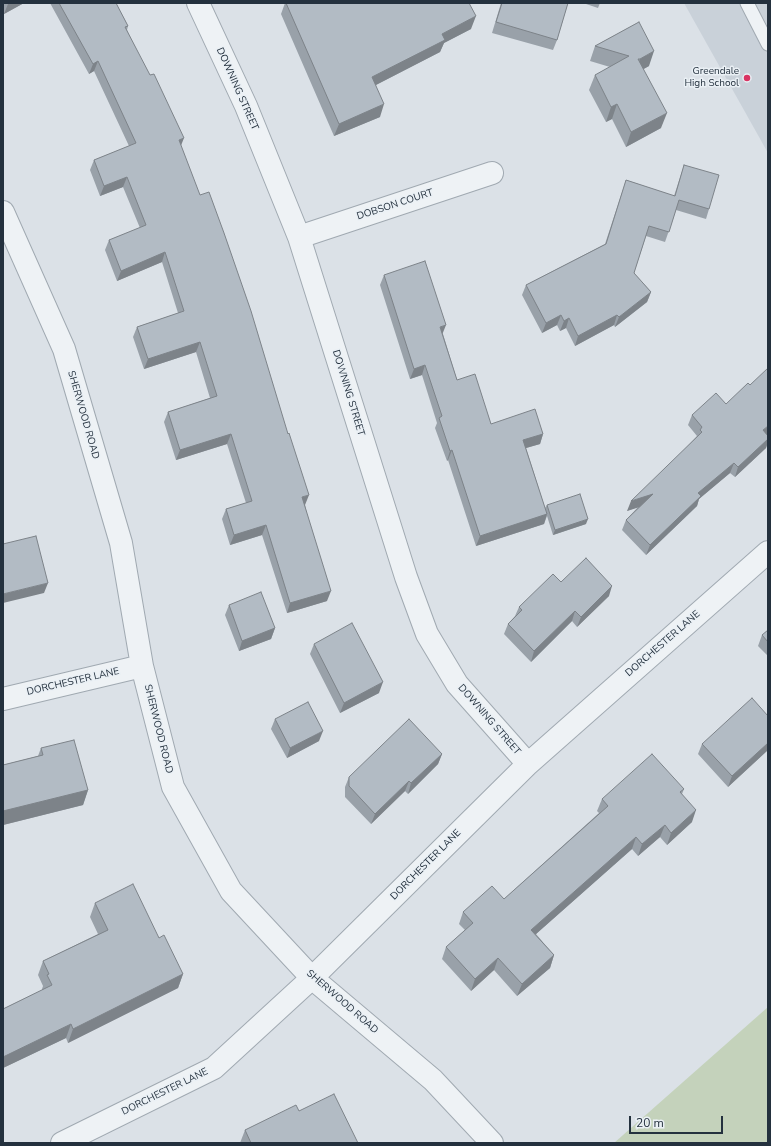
<!DOCTYPE html>
<style>
body{margin:0}
#map{position:relative;width:771px;height:1146px;overflow:hidden;background:#dbe1e7;font-family:"Nunito Sans",sans-serif}
canvas{display:block}
.frame{position:absolute;inset:0;border:4px solid #24313e;pointer-events:none}
.scale{position:absolute;left:629px;top:1116px;width:94px;height:18px;box-sizing:border-box;border:2px solid #24313e;border-top:0;padding-left:5px;font-size:12px;line-height:14px;white-space:nowrap;color:#24313e;-webkit-text-stroke:3px #eaf0f5;paint-order:stroke}
</style>
<div id="map">
<canvas width="771" height="1146"></canvas>
<div class="frame"></div>
<div class="scale">20 m</div>
</div>
<script>
const ctx = document.querySelector('canvas').getContext('2d');
ctx.lineJoin = 'round';
function fillPath(path, color) { ctx.fillStyle = color; ctx.fill(path, 'evenodd'); }
const toPath = rows => new Path2D(rows.map(r => 'M' + r).join(''));
function trace(path, color, width, dash) { ctx.strokeStyle = color; ctx.lineWidth = width; ctx.lineCap = dash ? 'butt' : 'round'; ctx.setLineDash(dash || []); ctx.stroke(path); }
function write(font, color, halo, rows, align = 'center') {
  ctx.font = font + ' "Nunito Sans",sans-serif'; ctx.lineWidth = 3; ctx.setLineDash([]); ctx.textBaseline = 'middle'; ctx.strokeStyle = halo; ctx.fillStyle = color; for (const [text, x, y, turn = 0] of rows) {
    ctx.save(); ctx.translate(x, y); ctx.rotate((+turn || 0) * Math.PI / 180); ctx.textAlign = isNaN(turn) ? turn : align; if (halo) ctx.strokeText(text, 0, 0); ctx.fillText(text, 0, 0); ctx.restore();
  }
}
fillPath(toPath([
 [684,3,768,3,768,153]
]), '#c9d1d9');
fillPath(toPath([
 [768,1007,768,1143,614,1143]
]), '#c4d2bb');
const lane = toPath([
 [747,3,768,44]
]);
const street = toPath([
 [198,3,246,106,299,237,406,577,427,634,457,684,528,764],
 [3,212,64,349,121,543,142,666,173,787,231,891,312,978,433,1080,492,1143],
 [299,237,492,173],
 [3,699,142,666],
 [62,1143,214,1068,312,978,528,764,768,552]
]);
trace(lane, '#a0a9b1', 15);
trace(street, '#a0a9b1', 24);
trace(lane, '#eef2f5', 13);
trace(street, '#eef2f5', 22);
fillPath(toPath([
 [3,3,24,3,4,14,3,12],
 [50,3,116,3,128,26,127,30,181,146,305,505,327,601,287,613,262,535,230,545,222,519,226,509,246,503,227,444,176,460,164,422,168,412,210,398,196,352,144,369,133,337,137,327,178,313,162,262,117,281,105,250,109,240,140,228,123,187,100,196,90,170,94,160,129,146,94,71,89,74],
 [285,3,469,3,471,29,444,43,440,52,376,85,380,117,334,136,281,14],
 [501,3,568,3,557,40,553,50,492,33],
 [583,3,600,3,598,8],
 [639,22,649,66,643,69,661,128,626,147,612,119,606,122,589,90,595,75,610,67,590,61,595,46],
 [684,165,709,209,706,219,676,210,665,242,646,236,634,273,651,292,647,302,615,327,614,325,575,346,566,328,560,331,557,325,542,333,522,295,526,285,605,244,626,180,674,196],
 [384,275,443,334,457,380,491,424,543,434,540,444,526,448,545,508,547,505,586,524,553,535,547,516,544,524,476,546,448,460,447,461,435,428,437,423,422,375,410,379,380,285],
 [726,404,768,433,766,434,768,436,768,442,766,448,735,477,730,473,699,499,697,506,646,555,622,530,626,520,638,507,627,511,697,436,688,425,692,415],
 [561,582,609,596,577,627,572,621,531,662,504,634,508,624,515,616,519,607],
 [229,605,275,628,271,639,239,651,225,615],
 [768,630,768,656,758,646,762,635],
 [314,644,379,693,340,713,310,654],
 [768,716,768,750,728,787,698,754,702,744],
 [275,719,319,741,287,758,271,729],
 [41,748,88,790,83,805,3,825,3,765,38,756],
 [442,754,438,764,408,794,405,791,371,824,345,797,345,787,349,777],
 [684,789,682,794,692,822,667,845,660,837,638,856,632,849,536,934,554,955,550,968,517,996,494,970,471,991,442,959,446,947,465,930,459,924,463,912,504,899,599,813,597,811,602,799],
 [95,903,159,938,183,974,178,988,68,1043,66,1038,3,1068,3,1009,42,990,42,989,43,986,38,975,43,961,98,934,90,917],
 [299,1111,358,1143,240,1143,245,1130]
]), '#99a1a9');
fillPath(toPath([
 [9,3,24,3,4,14,8,4],
 [476,16,471,29,444,43,440,52,368,89,372,77,442,34],
 [654,51,649,66,635,74,640,59],
 [98,61,94,71,89,74,93,64],
 [384,104,380,117,334,136,339,124],
 [617,104,612,119,606,122,611,107],
 [667,113,661,128,626,147,631,132],
 [184,138,180,148,179,140],
 [127,177,123,187,100,196,104,186],
 [165,252,162,262,117,281,121,271],
 [651,292,647,302,615,327,619,317],
 [561,315,557,325,542,333,546,323],
 [617,315,614,325,575,346,578,336],
 [569,318,566,328,560,331,564,321],
 [446,325,442,335,440,327],
 [200,342,196,352,144,369,148,359],
 [425,365,422,375,410,379,414,369],
 [768,426,768,433,759,441,763,430],
 [231,434,227,444,176,460,180,450],
 [543,434,540,444,519,450,523,440],
 [768,439,768,442,766,448,735,477,738,467],
 [452,450,448,460,447,461,450,451],
 [734,463,730,473,699,499,697,506,646,555,650,545,698,493],
 [653,494,649,504,627,511,631,501],
 [309,495,305,505,298,507,302,497],
 [547,514,544,524,476,546,480,536],
 [588,519,586,524,553,535,555,530],
 [266,525,262,535,230,545,234,535],
 [48,583,44,593,3,603,3,594],
 [612,586,609,596,577,627,581,617],
 [331,591,327,601,287,613,290,603],
 [575,611,572,621,531,662,534,651],
 [275,628,271,639,239,651,242,641],
 [383,682,379,693,340,713,344,703],
 [323,731,319,741,287,758,290,748],
 [768,743,768,750,728,787,732,776],
 [442,754,438,764,408,794,411,783],
 [409,781,405,791,371,824,375,814],
 [88,790,83,805,3,825,3,811],
 [696,810,692,822,667,845,671,833],
 [665,825,660,837,638,856,642,844],
 [636,837,632,849,527,942,531,930],
 [554,955,550,968,517,996,522,984],
 [498,958,494,970,471,991,475,979],
 [183,974,178,988,68,1043,73,1029],
 [71,1024,66,1038,3,1068,3,1057]
]), '#7d8389');
const building = toPath([
 [59,3,116,3,128,26,125,27,150,75,154,74,184,138,179,140,200,195,209,192,224,233,251,311,288,434,289,433,309,495,302,497,331,591,290,603,266,525,234,535,226,509,252,501,231,434,180,450,168,412,217,396,200,342,148,359,137,327,184,311,165,252,121,271,109,240,146,225,127,177,104,186,94,160,136,143,98,61,93,64,59,3],
 [286,3,469,3,476,16,442,34,445,40,372,77,384,104,339,124,286,3],
 [502,3,568,3,557,40,496,22,502,3],
 [639,22,654,51,640,59,638,59,667,113,631,132,617,104,611,107,595,75,629,56,595,46,639,22],
 [684,165,719,175,709,209,679,200,669,232,649,226,634,273,651,292,619,317,617,315,578,336,569,318,564,321,561,315,546,323,526,285,606,244,626,180,675,196,684,165],
 [425,261,446,325,440,327,457,380,475,374,491,424,535,409,543,434,523,440,547,514,480,536,452,450,450,451,439,418,442,416,425,365,414,369,384,275,425,261],
 [768,368,768,426,763,430,768,436,768,439,738,467,734,463,698,493,701,496,650,545,626,520,653,494,631,501,702,432,700,430,702,427,692,415,716,393,726,404,748,383,750,385,768,368],
 [580,494,588,519,555,530,547,505,580,494],
 [36,536,48,583,3,594,3,544,36,536],
 [586,558,612,586,581,617,575,611,534,651,508,624,522,610,519,607,553,574,561,582,586,558],
 [261,592,275,628,242,641,229,605,261,592],
 [352,623,383,682,344,703,314,644,352,623],
 [768,630,768,642,762,635,768,630],
 [752,698,768,716,768,743,732,776,702,744,752,698],
 [308,702,323,731,290,748,275,719,308,702],
 [409,719,442,754,411,783,409,781,375,814,349,786,349,777,409,719],
 [74,740,88,790,3,811,3,765,43,755,41,748,74,740],
 [652,754,684,789,680,792,696,810,671,833,665,825,642,844,636,837,531,930,554,955,522,984,498,958,475,979,446,947,473,923,463,912,492,886,504,899,608,806,602,799,652,754],
 [133,884,159,938,164,935,183,974,73,1029,71,1024,3,1057,3,1009,52,985,47,975,49,974,43,961,108,930,95,903,133,884],
 [334,1094,358,1143,251,1143,245,1130,296,1105,299,1111,334,1094]
]);
fillPath(building, '#b2bbc4');
trace(building, '#7d8389', 1);
for (const [x, y, r, color] of [
 [747,78,4,"#d93362"]
]) { const dot = new Path2D(); dot.arc(x, y, r, 0, 2 * Math.PI); ctx.fillStyle = color; ctx.fill(dot); trace(dot, '#eaf0f5', 1.5); }
write('10px', '#24313e', '#eaf0f5', [
 ["Greendale",739,72],
 ["High School",739,84]
], 'right');
write('10px', '#24313e', '#eaf0f5', [
 ["DOWNING STREET",237,89,66],
 ["DOBSON COURT",395,205,-18],
 ["DOWNING STREET",348,393,73],
 ["SHERWOOD ROAD",83,415,74],
 ["DORCHESTER LANE",663,644,-41],
 ["DORCHESTER LANE",73,682,-13],
 ["DOWNING STREET",489,720,49],
 ["SHERWOOD ROAD",158,729,76],
 ["DORCHESTER LANE",426,865,-45],
 ["SHERWOOD ROAD",342,1002,41],
 ["DORCHESTER LANE",165,1092,-26]
]);
</script>
